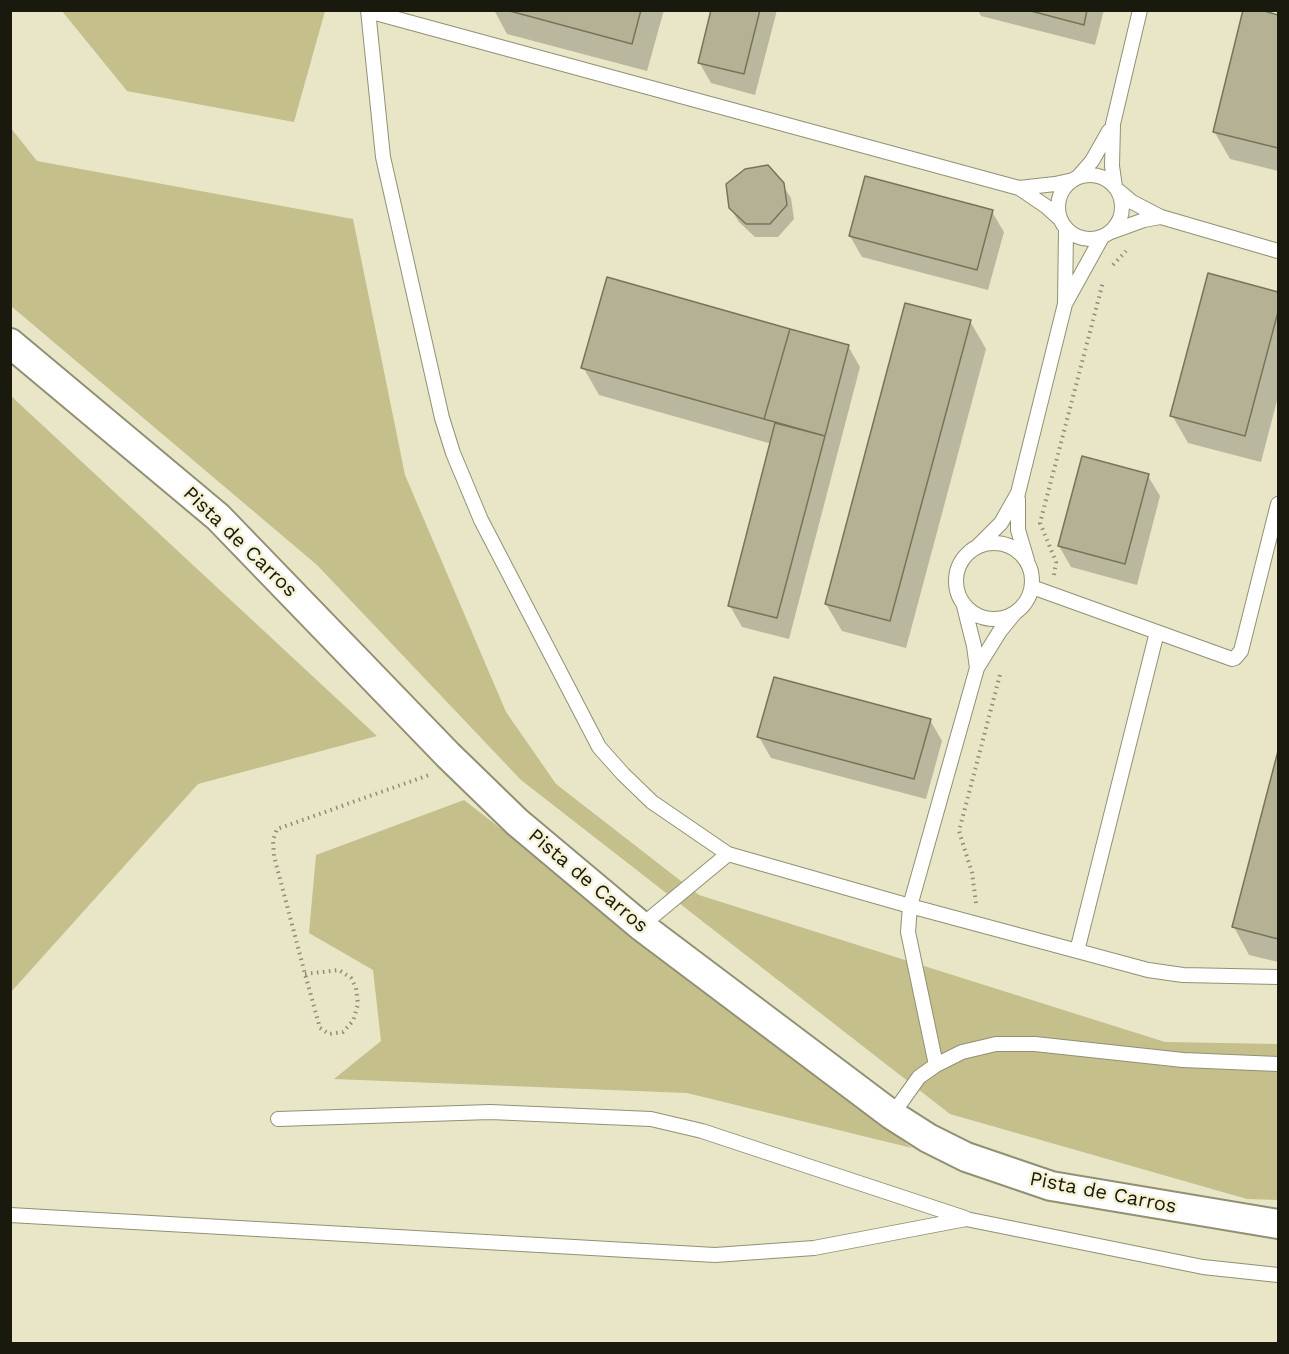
<!DOCTYPE html>
<style>
body{margin:0}
#map{position:relative;width:1289px;height:1354px;overflow:hidden;background:#e8e6c7;font-family:"Work Sans",sans-serif}
canvas{display:block}
.frame{position:absolute;inset:0;border:12px solid #1a190e;pointer-events:none}
</style>
<div id="map">
<canvas width="1289" height="1354"></canvas>
<div class="frame"></div>
</div>
<script>
const ctx = document.querySelector('canvas').getContext('2d');
ctx.lineJoin = 'round';
function fillPath(path, color) { ctx.fillStyle = color; ctx.fill(path, 'evenodd'); }
const toPath = rows => new Path2D(rows.map(r => 'M' + r).join(''));
function trace(path, color, width, dash) { ctx.strokeStyle = color; ctx.lineWidth = width; ctx.lineCap = dash ? 'butt' : 'round'; ctx.setLineDash(dash || []); ctx.stroke(path); }
function write(font, color, halo, rows, align = 'center') {
  ctx.font = font + ' "Work Sans",sans-serif'; ctx.lineWidth = 5; ctx.setLineDash([]); ctx.textBaseline = 'middle'; ctx.strokeStyle = halo; ctx.fillStyle = color; for (const [text, x, y, turn = 0] of rows) {
    ctx.save(); ctx.translate(x, y); ctx.rotate((+turn || 0) * Math.PI / 180); ctx.textAlign = isNaN(turn) ? turn : align; if (halo) ctx.strokeText(text, 0, 0); ctx.fillText(text, 0, 0); ctx.restore();
  }
}
fillPath(toPath([
 [62,11,325,11,294,122,127,91],
 [10,127,37,161,353,219,405,475,506,712,556,784,699,895,1165,1042,1278,1044,1278,1200,1247,1199,950,1114,521,780,317,565,11,306],
 [11,396,377,736,198,784,11,992],
 [464,800,912,1148,687,1093,334,1079,381,1041,373,970,309,933,316,855]
]), '#c4bf8b');
fillPath(toPath([
 [494,10,664,10,647,71,507,34],
 [712,10,777,10,755,95,711,83,699,62],
 [978,10,1104,10,1095,45,981,16],
 [1255,10,1278,16,1278,171,1230,159,1214,131],
 [782,184,791,198,794,219,778,237,755,237,739,222,730,208],
 [992,212,1004,232,988,290,862,257,850,236],
 [1209,275,1278,294,1278,397,1261,462,1188,443,1172,415],
 [970,321,986,349,906,648,842,631,826,604],
 [848,346,860,367,789,639,742,627,730,606,772,444,599,395,583,367],
 [1148,476,1160,496,1137,585,1071,567,1059,546],
 [930,720,942,741,926,799,771,758,759,737],
 [1278,757,1278,962,1249,955,1234,927]
]), '#0003');
const building = toPath([
 [506,10,641,10,632,44,506,10],
 [711,10,760,10,744,74,698,63,711,10],
 [1027,10,1087,10,1084,25,1027,10],
 [1243,10,1261,10,1278,15,1278,148,1213,132,1243,10],
 [768,165,784,183,787,205,770,224,746,224,729,208,726,184,745,169,768,165],
 [865,176,993,210,977,270,849,236,865,176],
 [1208,273,1278,292,1278,312,1245,436,1170,416,1208,273],
 [607,277,790,329,764,419,581,368,607,277],
 [905,303,971,320,890,621,825,604,905,303],
 [790,329,849,345,825,436,764,419,790,329],
 [775,423,825,436,777,618,728,606,775,423],
 [1082,456,1149,474,1125,564,1058,546,1082,456],
 [774,677,931,719,914,779,757,737,774,677],
 [1278,751,1278,939,1232,927,1278,751]
]);
fillPath(building, '#b4b194');
trace(building, '#777559', 1.5);
const lane = toPath([
 [368,10,383,157,442,418,453,453,481,520,599,747,623,774,652,802,728,854,910,906,1148,970,1183,975,1278,977],
 [368,11,1019,188,1047,207,1059,218],
 '1058 207a32 32 0 1 1 64 0a32 32 0 1 1-64 0Z',
 [1078,177,1092,161,1109,131],
 [1115,187,1112,166,1113,124,1140,10],
 [1019,188,1055,184,1073,180],
 [1119,191,1132,202,1161,217,1278,251],
 [1111,232,1144,220,1160,217],
 [1066,302,1102,237],
 [1018,499,1018,530,1027,560],
 '956 581a38 38 0 1 1 76 0a38 38 0 1 1-76 0Z',
 [977,547,1001,523,1018,493,1065,304,1066,228],
 [1032,587,1232,659,1235,658,1241,651,1278,504],
 [964,606,974,646,977,668],
 [641,926,728,854],
 [1077,951,1157,632],
 [936,1065,908,932,910,906,977,668,1000,631,1014,614],
 [892,1115,919,1077,936,1065,962,1052,996,1044,1035,1044,1183,1060,1278,1064],
 [278,1119,490,1112,651,1119,702,1131,965,1218],
 [10,1215,715,1255,814,1248,966,1219,1203,1267,1278,1275]
]);
const street = toPath([
 [10,343,218,517,448,755,517,822,641,926,892,1115,928,1138,966,1157,1051,1186,1278,1224]
]);
trace(lane, '#929074', 16);
trace(street, '#929074', 32);
trace(toPath([
 [1113,265,1126,251],
 [1054,575,1056,562,1040,523,1103,282],
 [976,903,972,873,959,831,1001,671],
 [305,974,339,970,351,978,356,988,358,1004,353,1021,343,1032,329,1034,320,1028,305,974,274,856,273,840,277,829,429,775]
]), '#8f8d77', 4, [1.5, 4.5]);
trace(lane, '#fff', 14);
trace(street, '#fff', 28);
write('20px', '#1a190e', '#f5f3d4', [
 ["Pista de Carros",240,542,44],
 ["Pista de Carros",588,881,40],
 ["Pista de Carros",1103,1193,11]
]);
</script>
